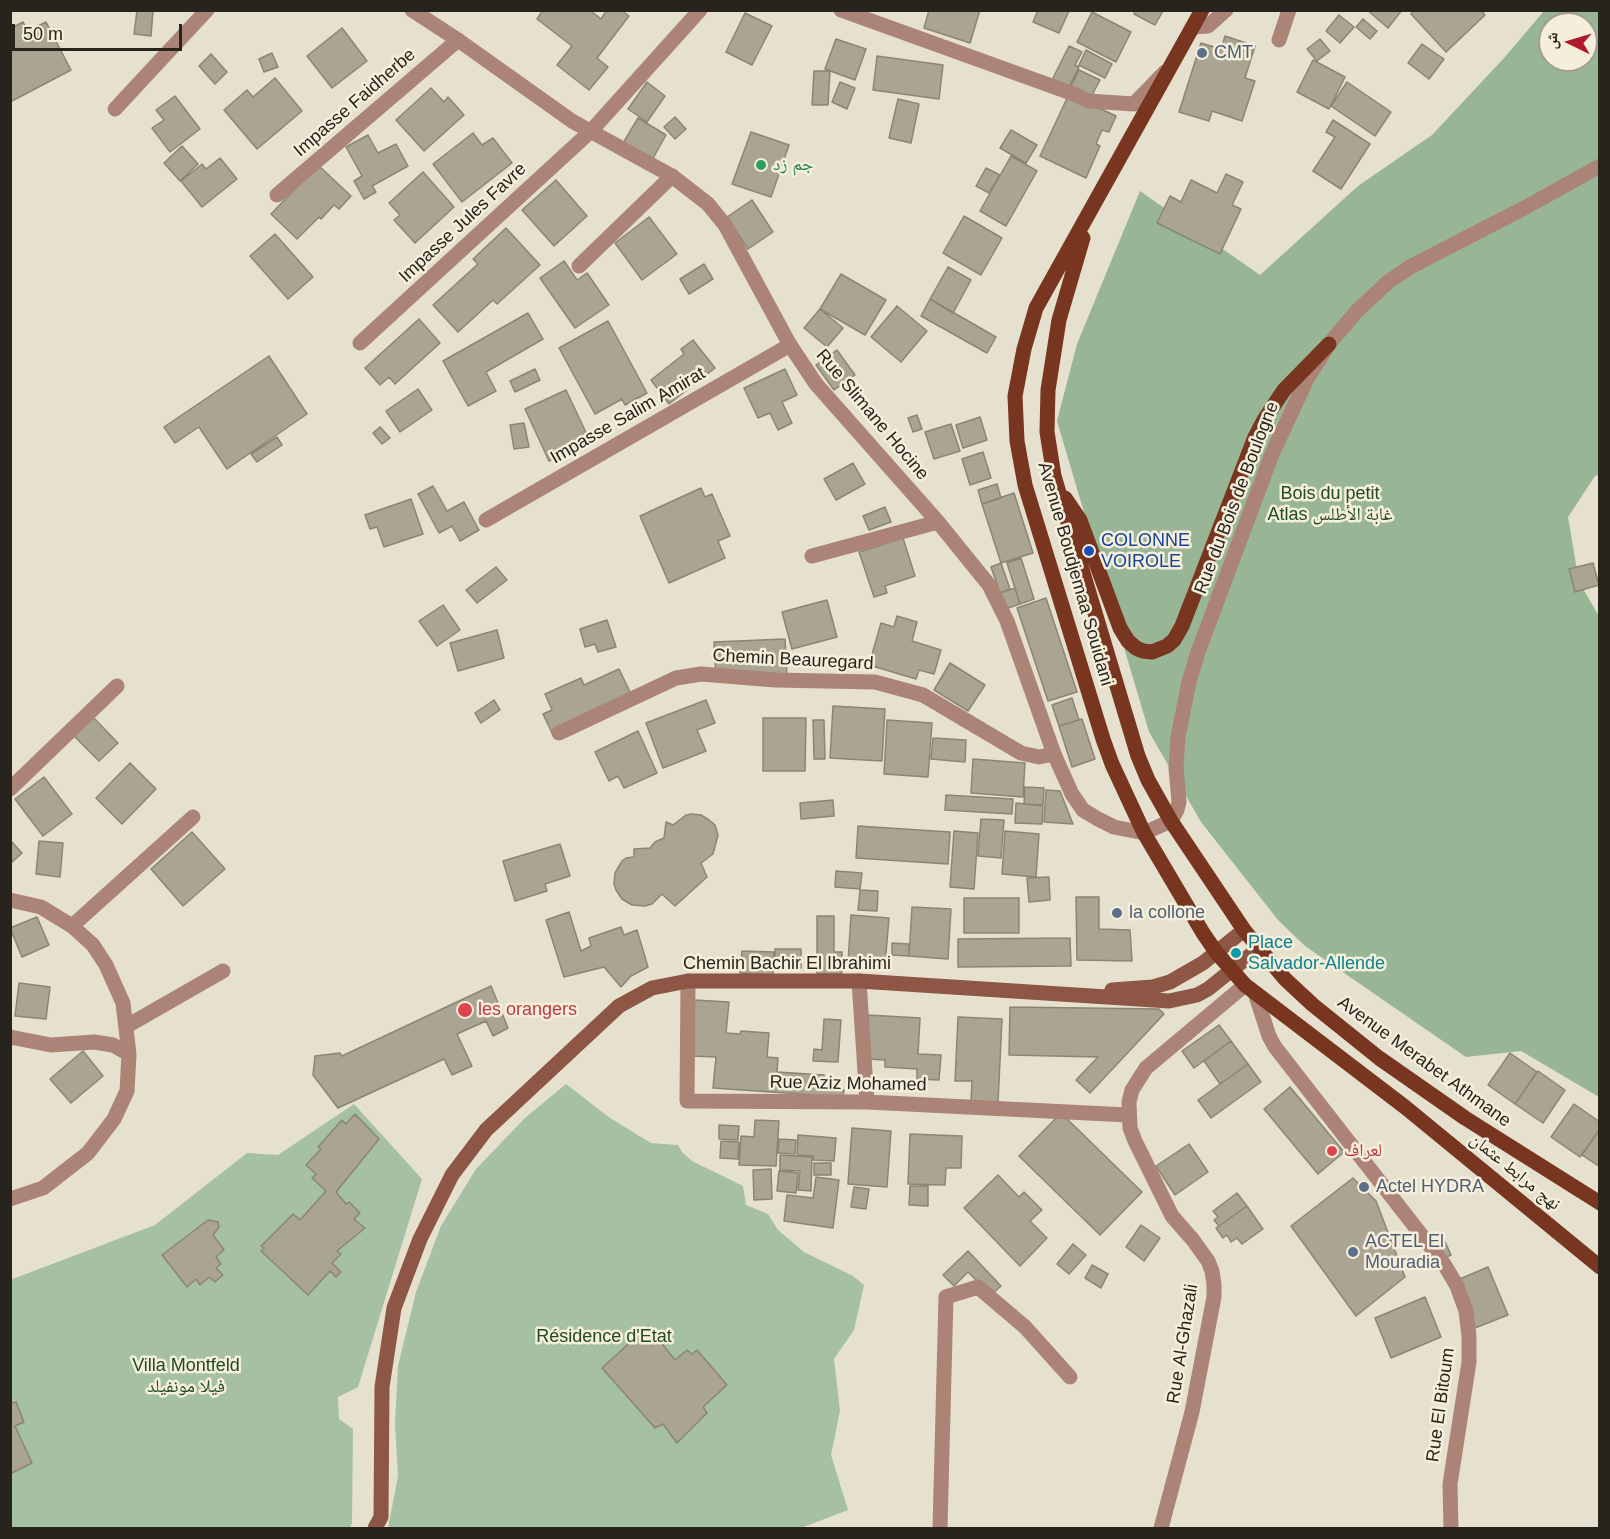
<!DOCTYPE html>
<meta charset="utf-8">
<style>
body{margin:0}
#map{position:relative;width:1610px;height:1539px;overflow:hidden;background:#e6e1ce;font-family:Helvetica,"Noto Naskh Arabic",sans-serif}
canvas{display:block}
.frame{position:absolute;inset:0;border:12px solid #26241d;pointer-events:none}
.north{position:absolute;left:1538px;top:12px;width:60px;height:60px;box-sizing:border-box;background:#f4eedb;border:2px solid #a29d8f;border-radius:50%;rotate:275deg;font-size:16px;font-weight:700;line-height:24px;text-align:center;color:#26241d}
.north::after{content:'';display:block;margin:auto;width:21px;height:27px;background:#ae1a2b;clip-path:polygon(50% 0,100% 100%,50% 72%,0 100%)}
.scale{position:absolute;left:12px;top:24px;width:170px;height:27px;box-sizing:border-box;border:3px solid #26241d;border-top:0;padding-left:8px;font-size:18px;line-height:21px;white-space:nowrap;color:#26241d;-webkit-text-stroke:4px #f4eedb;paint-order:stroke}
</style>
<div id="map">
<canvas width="1610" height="1539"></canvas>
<div class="frame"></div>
<div class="north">ش</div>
<div class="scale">50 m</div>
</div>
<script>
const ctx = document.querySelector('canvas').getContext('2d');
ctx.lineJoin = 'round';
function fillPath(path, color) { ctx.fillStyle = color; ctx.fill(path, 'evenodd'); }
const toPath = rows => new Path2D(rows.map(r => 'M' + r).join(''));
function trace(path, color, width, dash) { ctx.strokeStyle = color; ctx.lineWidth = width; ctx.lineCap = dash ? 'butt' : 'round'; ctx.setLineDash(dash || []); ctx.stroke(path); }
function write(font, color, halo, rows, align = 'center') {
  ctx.font = font + ' Helvetica,"Noto Naskh Arabic",sans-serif'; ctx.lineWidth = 5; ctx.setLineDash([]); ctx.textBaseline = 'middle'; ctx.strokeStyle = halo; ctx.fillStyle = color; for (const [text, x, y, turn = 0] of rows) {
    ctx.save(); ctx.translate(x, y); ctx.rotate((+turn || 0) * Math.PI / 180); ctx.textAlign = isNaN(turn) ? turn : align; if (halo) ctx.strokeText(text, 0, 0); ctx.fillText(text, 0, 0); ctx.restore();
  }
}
fillPath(toPath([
 [566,1084,610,1118,651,1143,678,1145,682,1152,692,1161,743,1186,746,1205,768,1214,778,1230,804,1252,853,1276,864,1285,854,1330,834,1359,840,1411,831,1455,848,1510,801,1528,388,1528,398,1476,395,1424,398,1366,416,1292,441,1226,476,1169,525,1118],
 [354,1104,422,1179,358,1387,338,1397,339,1419,353,1429,352,1523,350,1528,11,1528,10,1280,155,1225,247,1153,278,1155]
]), '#a5c0a2');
fillPath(toPath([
 [1544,11,1599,11,1599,475,1595,476,1568,517,1579,582,1599,616,1599,1097,1521,1051,1466,1057,1305,946,1278,920,1201,822,1149,732,1057,421,1077,344,1140,191,1260,275,1358,186,1432,135,1504,58],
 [1550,24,1586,24,1586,60,1550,60]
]), '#98b695');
const building = toPath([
 [137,10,153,11,151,36,134,34,137,10],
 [543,10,590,10,601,19,607,10,621,10,629,16,597,58,608,67,589,90,557,65,572,46,537,19,543,10],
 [929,10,980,10,970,43,924,28,929,10],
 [1038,10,1069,11,1059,33,1033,22,1038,10],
 [1135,10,1163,10,1163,11,1155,25,1134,14,1135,10],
 [1367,10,1402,10,1388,28,1367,10],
 [1414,10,1481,10,1485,15,1446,52,1411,14,1414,10],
 [1092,12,1131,32,1116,62,1077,42,1092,12],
 [745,13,772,26,752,65,726,52,745,13],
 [1339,15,1354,27,1340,43,1326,31,1339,15],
 [1363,19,1377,31,1370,39,1356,27,1363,19],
 [23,22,28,31,46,22,71,70,10,102,10,29,23,22],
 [342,28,367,61,332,88,307,56,342,28],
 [1225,36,1255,46,1245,78,1255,81,1242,121,1212,111,1209,121,1179,112,1201,43,1221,49,1225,36],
 [836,39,866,49,855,80,825,69,836,39],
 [1320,39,1330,51,1317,61,1307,49,1320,39],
 [1422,44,1444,59,1429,79,1408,63,1422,44],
 [1069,46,1082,52,1075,65,1079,67,1067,91,1051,82,1069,46],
 [1086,50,1112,64,1105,78,1079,65,1086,50],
 [272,53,278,67,264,72,259,59,272,53],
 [211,54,227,72,215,84,199,66,211,54],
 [877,56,943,65,939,99,873,90,877,56],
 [1313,60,1345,77,1329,109,1297,92,1313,60],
 [1079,70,1100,80,1090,99,1070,88,1079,70],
 [814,71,830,71,828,105,812,105,814,71],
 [275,78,302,111,257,149,224,110,247,90,253,97,275,78],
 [647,82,665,96,647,122,628,109,647,82],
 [840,82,855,88,847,109,832,102,840,82],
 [1347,82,1391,112,1375,136,1331,106,1347,82],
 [431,88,444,102,448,97,464,115,424,151,396,120,431,88],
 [1069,94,1116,116,1109,132,1102,130,1096,144,1100,146,1086,178,1040,156,1069,94],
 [175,96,200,129,170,152,152,128,164,120,156,110,175,96],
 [898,99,919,104,911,143,889,138,898,99],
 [675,117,686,129,675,139,664,127,675,117],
 [638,118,666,135,651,162,622,145,638,118],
 [1333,120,1370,144,1341,189,1313,171,1335,137,1326,132,1333,120],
 [1011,130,1037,145,1026,163,1000,148,1011,130],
 [751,132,789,145,771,197,732,184,751,132],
 [473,133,482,145,493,138,512,163,462,202,433,164,473,133],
 [368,135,378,153,396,144,408,166,372,186,376,192,364,199,354,181,362,176,346,147,368,135],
 [182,146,198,164,180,181,164,163,182,146],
 [1011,156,1037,171,1006,226,980,211,1011,156],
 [220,158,237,179,202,207,181,181,202,164,206,169,220,158],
 [318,165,351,196,339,209,334,205,321,219,319,217,297,239,271,214,318,165],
 [986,168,1000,175,989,193,976,186,986,168],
 [423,172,454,207,415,243,394,220,400,215,389,203,423,172],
 [1226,174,1243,182,1232,205,1241,209,1220,254,1157,223,1170,196,1181,202,1191,180,1217,193,1226,174],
 [556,180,587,216,554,246,522,210,556,180],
 [752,200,773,232,748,249,727,217,752,200],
 [964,216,1002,238,981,275,943,253,964,216],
 [649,217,677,254,642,280,615,243,649,217],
 [506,228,540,265,497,304,493,300,458,332,433,305,478,264,473,259,506,228],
 [275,234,313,277,288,299,250,256,275,234],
 [564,261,577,280,587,273,609,305,575,328,540,278,564,261],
 [704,264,713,279,689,294,680,279,704,264],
 [948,267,971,280,953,313,930,299,948,267],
 [841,274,886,300,865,335,820,309,841,274],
 [930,299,996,337,987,353,921,316,930,299],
 [897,306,927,331,901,362,871,337,897,306],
 [820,309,843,328,827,347,804,328,820,309],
 [528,313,543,339,486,372,496,391,468,406,443,361,528,313],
 [419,319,440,343,395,384,389,377,380,385,365,368,419,319],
 [608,321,647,393,625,405,622,399,595,414,559,348,608,321],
 [693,340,715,368,669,404,651,380,684,354,681,349,693,340],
 [837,350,855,375,834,390,816,365,837,350],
 [269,356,307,414,227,469,199,427,175,443,164,427,269,356],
 [535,369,540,380,515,392,510,381,535,369],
 [785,369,797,395,782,402,792,423,778,430,770,413,758,418,744,388,785,369],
 [418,389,432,410,400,432,386,411,418,389],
 [566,390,590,441,549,461,525,409,566,390],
 [917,415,922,429,913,432,908,418,917,415],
 [980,417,987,440,963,448,956,425,980,417],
 [524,423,529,447,514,449,510,425,524,423],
 [951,424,960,451,934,459,925,432,951,424],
 [380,427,390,438,382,444,373,433,380,427],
 [277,437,282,445,257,462,251,454,277,437],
 [983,452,991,478,970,485,962,459,983,452],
 [853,463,865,484,836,500,824,479,853,463],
 [997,484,1001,498,982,504,978,490,997,484],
 [433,486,447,511,464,502,479,530,460,541,452,526,439,533,418,494,433,486],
 [701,488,705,497,712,494,730,536,718,541,725,558,669,583,640,516,701,488],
 [1014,493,1033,553,1001,563,982,504,1014,493],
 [411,499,423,534,384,547,377,527,370,529,365,515,411,499],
 [885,507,891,522,869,530,863,516,885,507],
 [903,538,915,576,885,586,887,593,874,597,859,552,903,538],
 [1021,558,1034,599,1020,604,1007,563,1021,558],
 [1001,563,1010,589,1000,593,991,567,1001,563],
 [1593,563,1599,585,1575,592,1569,569,1593,563],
 [496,567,507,580,477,603,466,590,496,567],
 [1015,588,1020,604,1005,609,1000,593,1015,588],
 [1046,598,1077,692,1048,701,1017,608,1046,598],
 [827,600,837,637,792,649,782,612,827,600],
 [443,605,460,630,437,646,419,621,443,605],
 [897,616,917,622,912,641,941,650,934,674,919,670,916,679,869,665,881,623,894,627,897,616],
 [607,620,616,647,598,652,595,644,585,647,580,629,607,620],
 [497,630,504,658,458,671,450,643,497,630],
 [785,639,787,676,716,678,714,642,785,639],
 [950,663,985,685,968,711,934,690,950,663],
 [619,669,633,698,553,735,543,714,552,710,545,694,581,678,584,685,619,669],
 [1072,698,1079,720,1059,726,1052,705,1072,698],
 [494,700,500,710,481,723,475,713,494,700],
 [706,700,715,723,697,730,706,751,663,768,646,723,706,700],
 [833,706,885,709,882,761,830,758,833,706],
 [90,714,118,743,99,761,71,733,90,714],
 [763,718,806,718,805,771,763,771,763,718],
 [1082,719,1095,759,1072,767,1059,726,1082,719],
 [813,720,824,720,825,759,814,759,813,720],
 [887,720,932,723,928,777,884,774,887,720],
 [638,731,657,773,624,788,618,776,609,781,595,752,638,731],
 [933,738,966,740,965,762,931,759,933,738],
 [973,759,1025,763,1023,797,971,793,973,759],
 [130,763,156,789,122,824,96,798,130,763],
 [44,777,72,814,43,836,15,799,44,777],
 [1025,787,1044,788,1043,805,1024,804,1025,787],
 [1046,790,1060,791,1073,824,1044,822,1046,790],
 [946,795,1013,799,1012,814,945,810,946,795],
 [833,800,834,816,801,819,800,803,833,800],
 [1016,803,1043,806,1042,824,1015,823,1016,803],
 [692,814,701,815,709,820,715,825,718,835,713,854,701,863,707,877,675,906,662,894,652,904,645,906,632,905,622,899,616,890,614,884,615,873,622,861,626,858,634,857,634,849,650,848,655,842,664,838,666,822,673,825,686,815,692,814],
 [981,819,1004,820,1001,858,978,856,981,819],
 [858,826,950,832,948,864,856,858,858,826],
 [954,831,978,833,974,889,950,887,954,831],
 [1005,831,1039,834,1036,877,1002,874,1005,831],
 [192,832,225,869,183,906,151,869,192,832],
 [10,840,22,853,10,864,10,840],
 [39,841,63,843,60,877,36,874,39,841],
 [560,844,570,876,545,884,547,891,515,901,503,861,560,844],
 [836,871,862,873,860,889,835,887,836,871],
 [1049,877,1050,900,1029,902,1027,878,1049,877],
 [860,890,878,891,877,911,858,910,860,890],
 [1076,897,1099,897,1099,929,1130,930,1132,961,1077,960,1076,897],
 [964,898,1019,898,1019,933,964,933,964,898],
 [912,907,951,909,948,959,909,956,912,907],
 [569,912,581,951,591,946,589,938,621,927,624,935,637,930,648,967,631,976,621,987,604,967,564,977,546,920,569,912],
 [851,915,889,918,885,965,848,963,851,915],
 [817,916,834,916,834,952,842,952,842,974,817,974,817,916],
 [37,917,49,945,22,957,10,928,37,917],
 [1070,938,1071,966,958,967,958,939,1070,938],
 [892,943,909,944,909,956,892,955,892,943],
 [775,949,801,949,801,968,775,968,775,949],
 [742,951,774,952,773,975,740,973,742,951],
 [19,983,50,987,46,1019,15,1016,19,983],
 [491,986,508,1028,493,1036,486,1021,457,1034,472,1066,452,1075,444,1059,338,1108,313,1075,315,1056,340,1053,342,1056,491,986],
 [694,1000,729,1002,726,1033,740,1034,741,1031,769,1033,767,1057,778,1058,777,1072,824,1075,824,1088,844,1090,843,1097,713,1088,716,1057,691,1056,694,1000],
 [1010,1007,1159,1009,1164,1014,1090,1093,1076,1080,1098,1057,1009,1055,1010,1007],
 [868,1015,920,1018,918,1054,941,1055,939,1080,917,1079,917,1069,885,1067,885,1060,866,1059,868,1015],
 [958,1017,1002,1019,998,1103,971,1101,972,1081,955,1081,958,1017],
 [824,1019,841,1020,838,1062,813,1061,814,1049,822,1050,824,1019],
 [1219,1025,1231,1041,1194,1068,1182,1051,1219,1025],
 [1231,1041,1248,1064,1220,1084,1204,1061,1231,1041],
 [83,1051,103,1076,71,1103,50,1079,83,1051],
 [1510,1053,1537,1072,1515,1104,1488,1085,1510,1053],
 [1248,1064,1261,1082,1211,1118,1198,1100,1248,1064],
 [1538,1071,1565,1090,1543,1123,1515,1104,1538,1071],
 [1290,1087,1344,1152,1318,1174,1264,1109,1290,1087],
 [1574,1104,1600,1122,1600,1129,1580,1157,1551,1137,1574,1104],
 [1061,1113,1142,1192,1100,1235,1019,1156,1061,1113],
 [355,1114,379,1139,336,1192,346,1204,349,1202,360,1213,354,1219,365,1228,337,1251,341,1254,332,1263,341,1272,336,1277,330,1271,308,1295,261,1251,264,1248,261,1246,293,1214,300,1220,326,1191,312,1178,316,1174,306,1165,321,1149,318,1147,342,1120,346,1124,355,1114],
 [755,1120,779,1121,776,1166,739,1165,741,1136,754,1137,755,1120],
 [719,1125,739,1126,738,1140,719,1139,719,1125],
 [852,1128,891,1131,887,1187,848,1184,852,1128],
 [1600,1129,1600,1167,1582,1155,1600,1129],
 [910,1134,962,1136,961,1168,946,1168,945,1185,908,1184,910,1134],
 [798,1135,836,1138,834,1161,813,1160,813,1156,797,1155,798,1135],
 [779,1139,796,1140,795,1154,778,1153,779,1139],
 [721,1141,739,1142,738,1159,720,1158,721,1141],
 [1189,1144,1208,1172,1175,1195,1156,1166,1189,1144],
 [780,1155,812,1157,811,1191,798,1190,800,1171,780,1170,780,1155],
 [814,1163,831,1163,831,1175,814,1175,814,1163],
 [771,1169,772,1199,754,1200,753,1170,771,1169],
 [779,1171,798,1173,796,1193,777,1191,779,1171],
 [998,1175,1019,1197,1024,1192,1042,1210,1030,1221,1047,1238,1020,1266,964,1208,998,1175],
 [816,1177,839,1180,833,1228,784,1221,787,1195,813,1198,816,1177],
 [1353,1178,1376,1201,1405,1277,1356,1316,1291,1226,1353,1178],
 [910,1186,928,1186,928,1206,909,1205,910,1186],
 [854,1187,869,1189,866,1209,851,1207,854,1187],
 [1237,1193,1247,1206,1219,1226,1214,1220,1218,1217,1213,1211,1237,1193],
 [1247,1206,1263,1229,1242,1244,1237,1238,1231,1242,1227,1235,1223,1238,1216,1228,1247,1206],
 [208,1220,218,1222,219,1227,213,1235,224,1250,216,1257,221,1264,216,1268,223,1275,215,1282,209,1277,200,1285,196,1279,187,1287,162,1255,208,1220],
 [1141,1225,1160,1238,1144,1261,1126,1247,1141,1225],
 [1443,1237,1451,1255,1441,1260,1433,1241,1443,1237],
 [1073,1244,1086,1255,1069,1274,1057,1264,1073,1244],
 [968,1251,1001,1286,991,1295,968,1272,954,1286,943,1275,968,1251],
 [1092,1265,1108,1274,1101,1288,1085,1278,1092,1265],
 [1488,1267,1508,1315,1475,1328,1455,1281,1488,1267],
 [1425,1297,1441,1337,1391,1358,1375,1318,1425,1297],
 [648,1326,675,1360,687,1350,692,1354,697,1350,727,1385,703,1407,707,1413,677,1443,663,1424,655,1428,602,1368,648,1326],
 [16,1402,24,1422,15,1426,32,1463,10,1474,10,1404,16,1402]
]);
fillPath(building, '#aaa493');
trace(building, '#8b8574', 1.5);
trace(toPath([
 [841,10,1071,93,1089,101,1134,104,1165,72],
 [1193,27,1208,26,1226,10],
 [1279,40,1289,10],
 [115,109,207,10],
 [277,195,458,40],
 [579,266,672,176],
 [360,343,591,131,700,10],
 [486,520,790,345],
 [812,556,938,522],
 [559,733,676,678,701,674,775,680,875,682,923,695,1021,753,1039,757,1054,754],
 [10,789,117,686],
 [10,900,41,907,72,926,93,945,106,965,123,1003,129,1054],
 [72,926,193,817],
 [688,981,687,1101,867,1102,1128,1115],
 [859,981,867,1102],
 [127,1026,223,971],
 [10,1037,51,1045,94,1042,113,1045,129,1054,127,1091,114,1119,88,1153,43,1188,10,1199],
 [940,1528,946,1297,978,1287,1025,1327,1070,1377],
 [1161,1528,1192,1412,1214,1297,1214,1284,1212,1271,1208,1261,1193,1240,1172,1216,1135,1141,1130,1128,1129,1102,1132,1090,1146,1068,1245,985]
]), '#ac8477', 15);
trace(toPath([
 [412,10,458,40,572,121,672,176,708,204,725,225,790,345,816,384,938,522,989,585,1007,621,1054,754,1072,794,1083,810,1098,819,1114,827,1144,833,1171,821,1177,810,1179,802,1176,768,1178,737,1189,682,1198,652,1272,454,1307,379,1329,344,1357,311,1388,282,1410,267,1528,206,1600,166],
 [1255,993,1269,1036,1275,1047,1444,1264,1457,1286,1466,1311,1469,1336,1469,1362,1450,1484,1451,1528]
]), '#ac8477', 15);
trace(toPath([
 [1112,990,1153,987,1170,982,1203,963,1244,930],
 [375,1528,381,1517,382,1387,394,1308,420,1239,452,1175,486,1130,619,1006,652,988,688,981,859,981,1169,1001,1197,995,1208,989,1258,949]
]), '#8e5645', 15);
trace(toPath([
 [1202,10,1036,308,1024,349,1015,396,1017,441,1025,485,1103,739,1112,764,1144,833,1203,933,1216,952,1245,985,1405,1107,1600,1267],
 [1083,238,1059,320,1048,390,1047,432,1054,476,1138,756,1148,780,1171,821,1244,930,1285,979,1313,1005,1379,1058,1465,1118,1600,1203],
 [1065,498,1080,520,1120,628,1128,641,1136,648,1143,651,1152,652,1167,646,1174,640,1182,626,1255,437,1264,420,1284,390,1329,344]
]), '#783520', 15);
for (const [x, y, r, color] of [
 [1202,53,6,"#5c6f8a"],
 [761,165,6,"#2e9e5b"],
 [1089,551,6,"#1a4fb4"],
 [1117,913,6,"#5c6f8a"],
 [1236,953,6,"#0f9aa8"],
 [465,1010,8,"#e0444e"],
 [1332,1151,6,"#e0444e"],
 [1364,1187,6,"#5c6f8a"],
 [1353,1252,6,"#5c6f8a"]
]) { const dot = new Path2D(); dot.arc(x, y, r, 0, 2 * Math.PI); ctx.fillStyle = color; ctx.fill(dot); trace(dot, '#f4eedb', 2); }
write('18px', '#4e5e75', '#f4eedb', [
 ["CMT",1214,53],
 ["la collone",1129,913],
 ["Actel HYDRA",1376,1187],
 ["ACTEL El",1365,1242],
 ["Mouradia",1365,1263]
], 'left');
write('18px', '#26241d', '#f4eedb', [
 ["Impasse Faidherbe",355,103,-41],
 ["Impasse Jules Favre",463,223,-43],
 ["Rue Slimane Hocine",872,415,50],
 ["Impasse Salim Amirat",628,416,-30],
 ["Rue du Bois de Boulogne",1237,498,-69],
 ["Avenue Boudjemaa Souidani",1075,574,74],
 ["Chemin Beauregard",793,660,3],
 ["Chemin Bachir El Ibrahimi",787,964],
 ["Avenue Merabet Athmane",1424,1062,36],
 ["Rue Aziz Mohamed",848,1084,1],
 ["نهج مرابط عثمان",1515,1172,39],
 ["Rue Al-Ghazali",1183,1344,-81],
 ["Rue El Bitoum",1441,1405,-82]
]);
write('18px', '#27864d', '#f4eedb', [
 ["جم زد",773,165]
], 'left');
write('18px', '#204b1e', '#f4eedb', [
 ["Bois du petit",1330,494],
 ["Atlas غابة الأطلس",1330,515],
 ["Résidence d'Etat",604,1337],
 ["Villa Montfeld",186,1366],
 ["فيلا مونفيلد",186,1387]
]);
write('18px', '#164399', '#f4eedb', [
 ["COLONNE",1101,541],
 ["VOIROLE",1101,562]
], 'left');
write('18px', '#0d838f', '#f4eedb', [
 ["Place",1248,943],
 ["Salvador-Allende",1248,964]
], 'left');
write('18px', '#be3a42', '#f4eedb', [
 ["les orangers",478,1010],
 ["لعراف",1344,1151]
], 'left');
</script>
